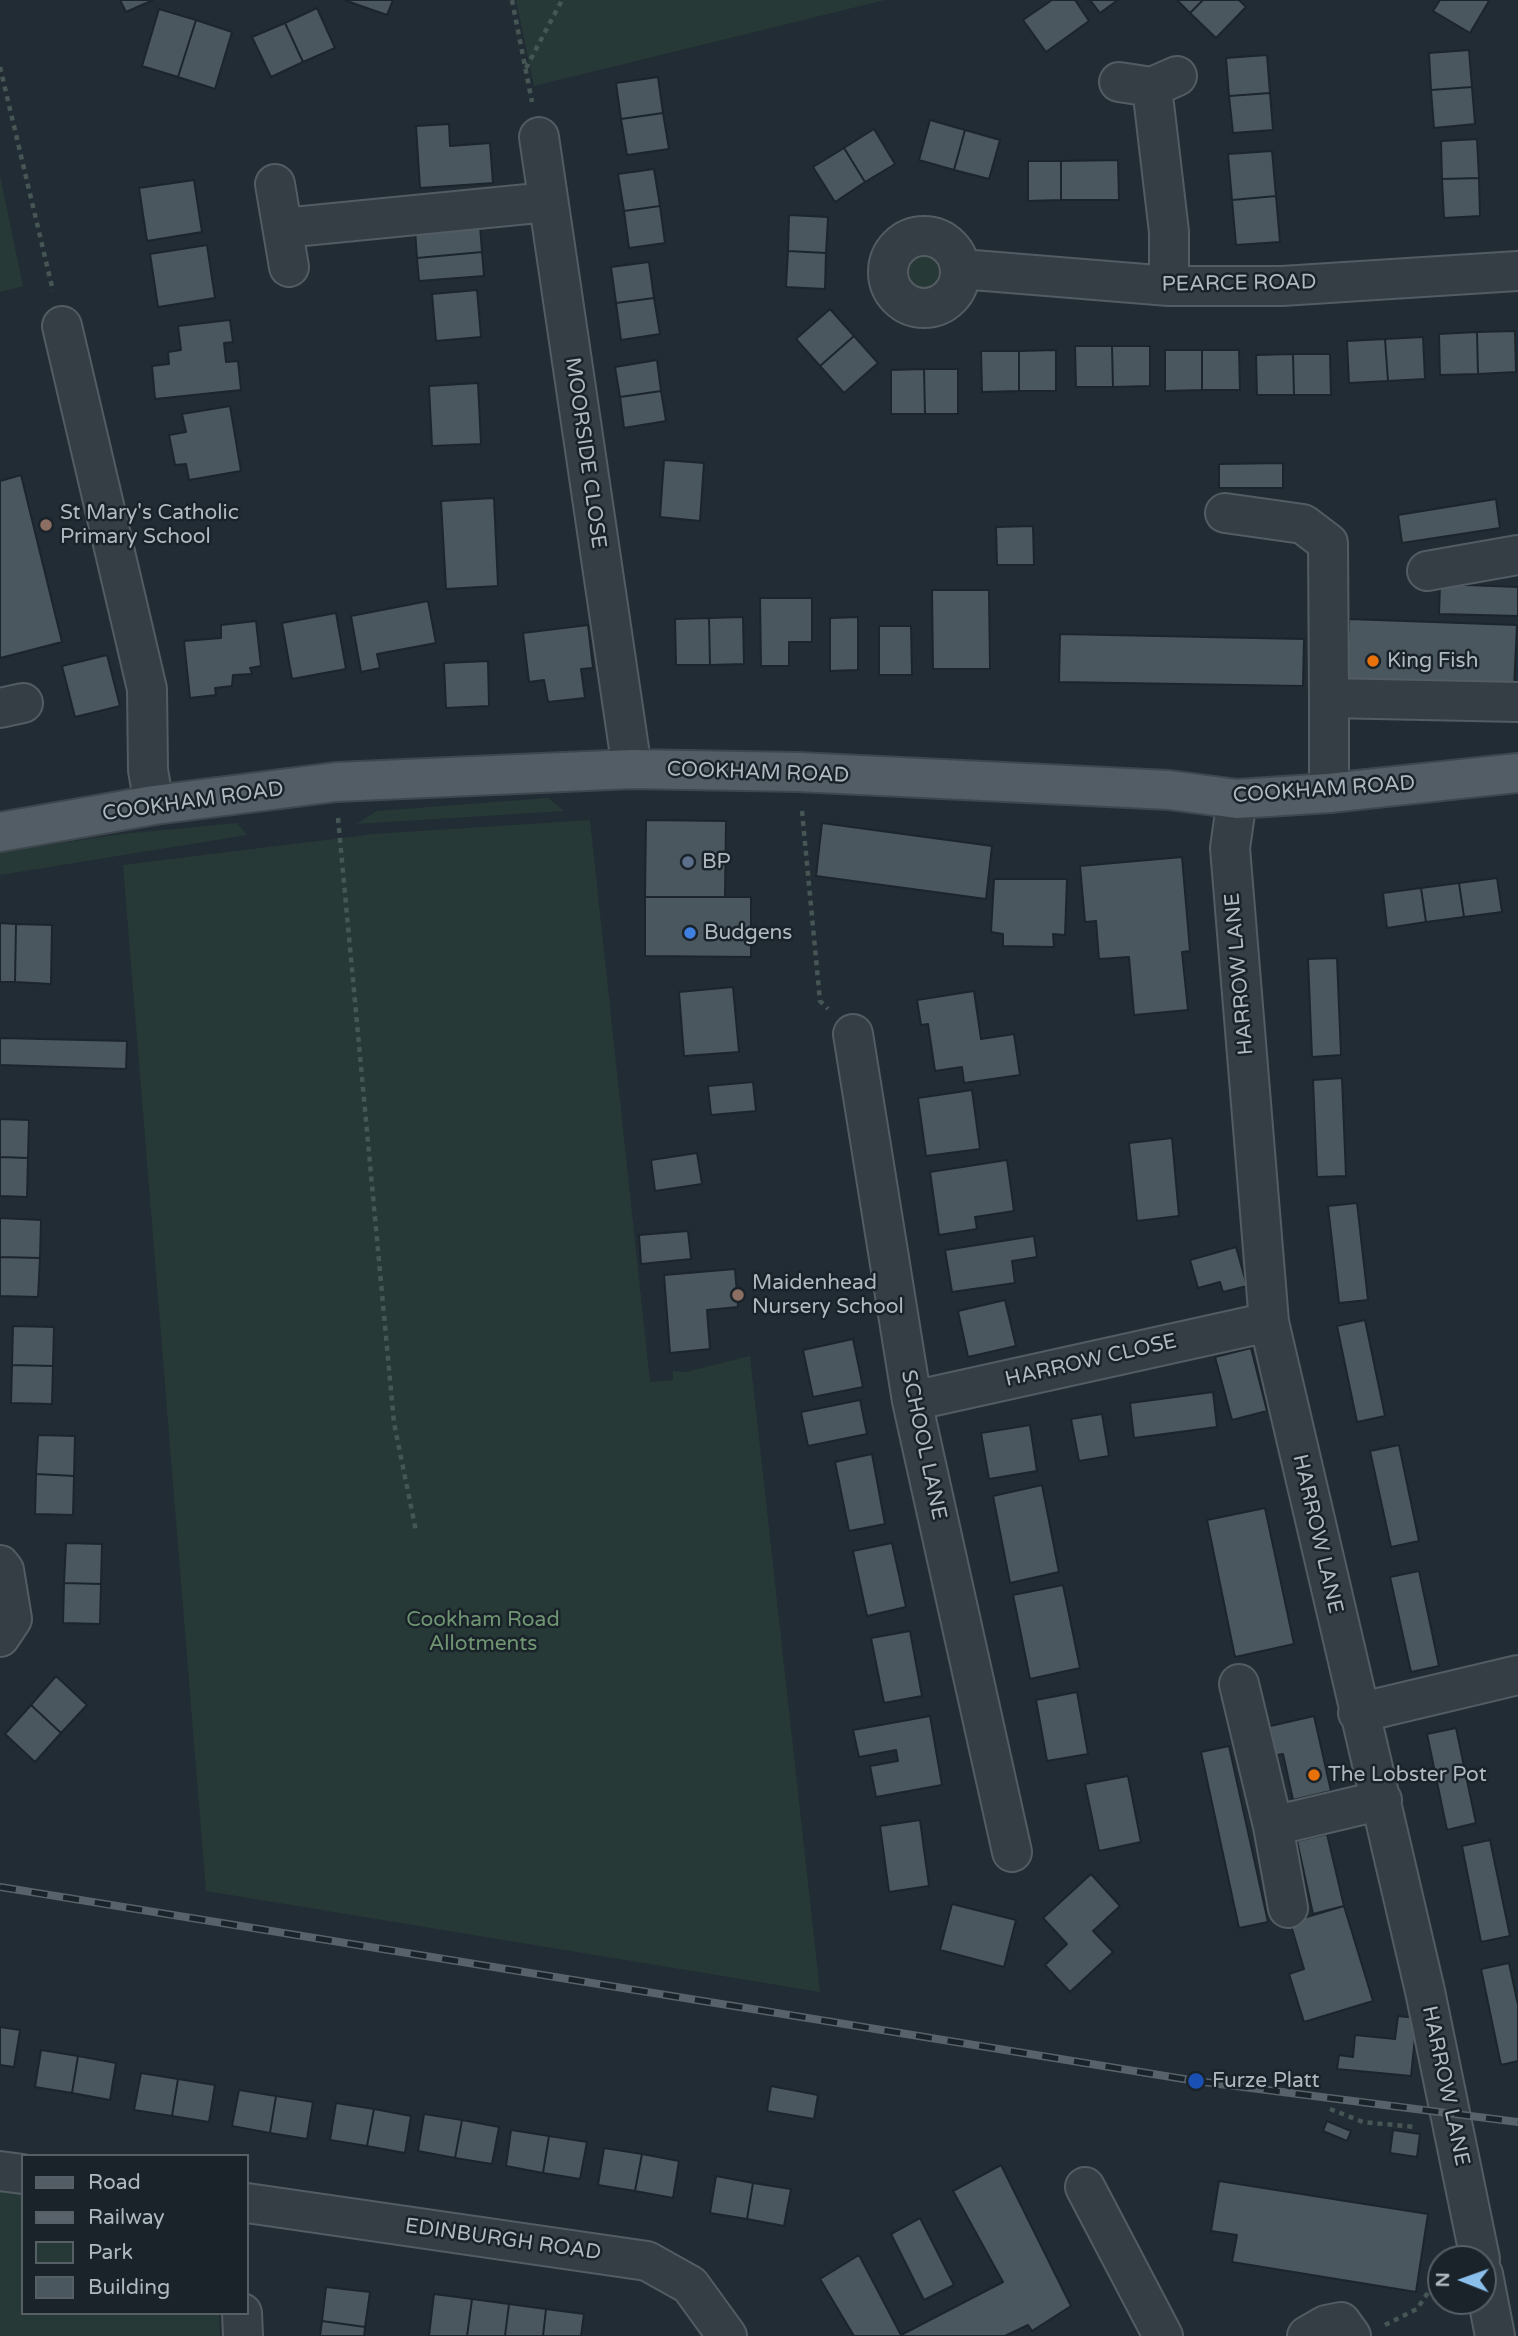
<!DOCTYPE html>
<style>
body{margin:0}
#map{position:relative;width:1518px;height:2336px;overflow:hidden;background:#222c34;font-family:"Varela Round",sans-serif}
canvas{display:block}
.legend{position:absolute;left:21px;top:2154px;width:228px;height:161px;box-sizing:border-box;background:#1a2329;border:2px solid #565f66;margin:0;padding:9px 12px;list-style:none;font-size:21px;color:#afb9c1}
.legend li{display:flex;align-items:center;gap:14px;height:35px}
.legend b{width:35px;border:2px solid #565f66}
.north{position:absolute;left:1427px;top:2245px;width:70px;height:70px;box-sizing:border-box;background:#1a2329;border:2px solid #565f66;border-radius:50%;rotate:271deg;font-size:19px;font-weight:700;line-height:28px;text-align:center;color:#afb9c1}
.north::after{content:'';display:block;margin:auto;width:24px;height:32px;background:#8abeeb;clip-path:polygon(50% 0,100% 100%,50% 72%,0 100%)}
</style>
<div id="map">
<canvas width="1518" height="2336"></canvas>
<ul class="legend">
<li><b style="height:9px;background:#535d65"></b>Road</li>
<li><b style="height:9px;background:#57626b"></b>Railway</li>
<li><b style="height:19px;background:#263936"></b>Park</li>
<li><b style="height:19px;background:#4a575f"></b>Building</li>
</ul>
<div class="north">N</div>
</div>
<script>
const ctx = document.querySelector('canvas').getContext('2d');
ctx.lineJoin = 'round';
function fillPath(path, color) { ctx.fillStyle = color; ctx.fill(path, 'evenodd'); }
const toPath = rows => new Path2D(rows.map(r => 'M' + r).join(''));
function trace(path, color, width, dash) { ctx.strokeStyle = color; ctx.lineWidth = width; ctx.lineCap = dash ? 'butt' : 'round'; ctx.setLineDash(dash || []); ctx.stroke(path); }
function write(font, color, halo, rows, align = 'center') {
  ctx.font = font + ' "Varela Round",sans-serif'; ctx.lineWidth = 5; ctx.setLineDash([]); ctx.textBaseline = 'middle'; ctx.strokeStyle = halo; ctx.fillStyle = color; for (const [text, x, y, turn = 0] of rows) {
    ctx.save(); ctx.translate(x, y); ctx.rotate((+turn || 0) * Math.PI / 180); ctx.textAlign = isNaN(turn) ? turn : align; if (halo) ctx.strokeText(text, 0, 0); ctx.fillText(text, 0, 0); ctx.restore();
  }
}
fillPath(toPath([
 [516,0,885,0,534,86],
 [0,176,23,286,0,292],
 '901 272a23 23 0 1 1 46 0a23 23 0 1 1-46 0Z',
 [548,798,564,811,356,824,377,811],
 [590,820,650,1382,673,1380,673,1371,686,1372,750,1356,820,1992,206,1891,123,865,374,834],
 [237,823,247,835,0,875,0,852,122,834],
 [0,2191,23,2194,23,2313,219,2313,220,2336,0,2336]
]), '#263936');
const building = toPath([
 [120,0,153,0,126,12,120,0],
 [344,0,393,0,387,15,344,0],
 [1052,0,1075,0,1089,21,1046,52,1023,20,1052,0],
 [1090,0,1118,0,1100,13,1090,0],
 [1177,0,1203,0,1190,13,1177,0],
 [1203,0,1239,0,1246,7,1216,38,1190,13,1203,0],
 [1440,0,1487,0,1489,1,1470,33,1433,11,1440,0],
 [317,8,335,48,303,62,285,23,317,8],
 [159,9,196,20,178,77,142,66,159,9],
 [196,20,232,32,215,89,178,77,196,20],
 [285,23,303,62,271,77,252,37,285,23],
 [1469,50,1472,87,1431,90,1429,53,1469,50],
 [1267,55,1270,93,1229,96,1226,58,1267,55],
 [658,77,663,113,621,119,616,83,658,77],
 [1472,87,1475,124,1434,128,1431,90,1472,87],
 [1270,93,1273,130,1233,133,1229,96,1270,93],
 [663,113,669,149,627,155,621,119,663,113],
 [930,120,965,130,954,170,919,160,930,120],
 [449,124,450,146,490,143,493,183,420,188,416,126,449,124],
 [874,129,895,164,865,182,844,148,874,129],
 [965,130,1000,140,989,179,954,170,965,130],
 [1477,139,1479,178,1442,179,1441,141,1477,139],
 [844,148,865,182,835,202,813,167,844,148],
 [1272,151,1276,196,1232,200,1228,154,1272,151],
 [1118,160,1119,200,1061,200,1061,161,1118,160],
 [1028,161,1061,161,1061,200,1028,201,1028,161],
 [654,169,660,206,624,211,618,174,654,169],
 [1479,178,1480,216,1444,218,1442,179,1479,178],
 [194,180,202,232,147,241,139,188,194,180],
 [1276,196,1280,242,1236,245,1232,200,1276,196],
 [660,206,665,243,629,248,624,211,660,206],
 [789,215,828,217,826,253,788,251,789,215],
 [480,225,482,252,417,258,415,230,480,225],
 [207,245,215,298,158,307,150,254,207,245],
 [788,251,826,253,825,289,786,287,788,251],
 [482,252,484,276,419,281,417,258,482,252],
 [649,262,654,298,616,303,611,267,649,262],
 [477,290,481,337,436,341,432,294,477,290],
 [654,298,660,334,621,340,616,303,654,298],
 [830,309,854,336,820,366,796,339,830,309],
 [230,320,233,342,224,343,226,362,238,361,241,390,155,399,152,366,169,364,168,352,181,350,178,326,230,320],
 [1515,331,1516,372,1478,374,1477,332,1515,331],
 [1477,332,1478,374,1440,375,1439,334,1477,332],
 [854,336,878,363,844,393,820,366,854,336],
 [1423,337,1425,379,1388,381,1385,339,1423,337],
 [1385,339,1388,381,1349,383,1347,341,1385,339],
 [1075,346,1112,346,1113,387,1076,387,1075,346],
 [1112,346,1150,346,1150,386,1113,387,1112,346],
 [1056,350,1056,391,1019,391,1019,351,1056,350],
 [1165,350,1202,350,1202,390,1165,391,1165,350],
 [1202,350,1239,350,1240,390,1202,390,1202,350],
 [981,351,1019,351,1019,391,982,392,981,351],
 [1293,354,1330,354,1331,395,1294,395,1293,354],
 [1293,354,1294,395,1257,395,1256,355,1293,354],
 [657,360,661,391,620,397,615,367,657,360],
 [924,369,958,369,958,414,925,414,924,369],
 [924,369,925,414,891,414,891,370,924,369],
 [478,383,481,444,432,446,429,386,478,383],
 [661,391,666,421,624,428,620,397,661,391],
 [230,406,241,471,189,480,186,464,175,465,169,435,186,432,182,414,230,406],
 [664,460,704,463,700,521,660,517,664,460],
 [1283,463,1283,488,1219,488,1219,464,1283,463],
 [21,475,62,642,0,658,0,481,21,475],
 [494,498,498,586,446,589,441,501,494,498],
 [1496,499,1500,528,1402,543,1398,515,1496,499],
 [1033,526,1034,565,997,565,996,527,1033,526],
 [1440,584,1518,587,1518,616,1439,614,1440,584],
 [932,590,989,590,990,669,933,669,932,590],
 [760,598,812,598,812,642,789,642,789,666,761,666,760,598],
 [428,601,436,643,377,654,380,668,361,672,351,616,428,601],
 [336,613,346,669,292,679,282,623,336,613],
 [743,617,744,664,710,665,709,618,743,617],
 [858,617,858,670,830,671,830,618,858,617],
 [709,618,710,665,676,665,675,619,709,618],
 [1349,619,1517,625,1514,689,1346,683,1349,619],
 [256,621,261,666,250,668,252,674,233,675,232,686,215,688,216,695,190,698,184,641,221,638,221,625,256,621],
 [588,625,593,668,581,669,585,698,548,702,544,680,529,682,523,633,588,625],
 [879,626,911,626,912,675,879,675,879,626],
 [1060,634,1304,639,1303,686,1059,682,1060,634],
 [107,655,120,706,75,717,62,666,107,655],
 [488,661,489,706,446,708,444,663,488,661],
 [646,820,726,821,725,897,645,897,646,820],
 [822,823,992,846,986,899,816,876,822,823],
 [1182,857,1190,951,1182,952,1188,1010,1134,1015,1129,957,1099,959,1096,921,1085,922,1080,866,1182,857],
 [1497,878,1502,912,1464,917,1459,883,1497,878],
 [994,879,1067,879,1065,935,1053,934,1054,947,1003,946,1003,934,991,932,994,879],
 [1459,883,1464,917,1426,922,1421,888,1459,883],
 [1421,888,1426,922,1387,928,1383,893,1421,888],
 [645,897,751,897,751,957,645,956,645,897],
 [0,923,16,924,15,982,0,982,0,923],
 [16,924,52,925,51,984,15,982,16,924],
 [1337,958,1341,1055,1312,1057,1308,959,1337,958],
 [733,987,739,1052,684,1056,679,992,733,987],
 [974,991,981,1039,1014,1034,1020,1075,964,1083,962,1067,935,1071,928,1024,921,1025,917,1000,974,991],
 [0,1038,127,1041,126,1069,0,1065,0,1038],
 [1342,1078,1346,1176,1317,1177,1313,1080,1342,1078],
 [753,1082,756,1111,711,1115,708,1086,753,1082],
 [972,1090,980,1149,926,1156,918,1098,972,1090],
 [0,1119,29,1120,28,1158,0,1157,0,1119],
 [1172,1138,1179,1216,1137,1221,1129,1143,1172,1138],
 [697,1153,702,1184,655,1191,651,1160,697,1153],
 [0,1157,28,1158,27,1197,0,1196,0,1157],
 [1007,1160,1014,1211,975,1217,977,1229,939,1235,930,1172,1007,1160],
 [1357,1203,1368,1300,1339,1303,1328,1206,1357,1203],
 [0,1218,41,1220,40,1258,0,1257,0,1218],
 [688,1231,691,1259,641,1264,639,1235,688,1231],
 [1034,1236,1037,1257,1012,1261,1015,1283,952,1292,945,1250,1034,1236],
 [1236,1247,1247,1286,1223,1292,1220,1282,1198,1288,1190,1260,1236,1247],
 [0,1257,40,1258,38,1297,0,1296,0,1257],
 [735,1269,738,1307,707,1310,710,1349,670,1353,664,1275,735,1269],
 [1005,1300,1016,1346,968,1357,958,1311,1005,1300],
 [1365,1320,1385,1416,1357,1422,1337,1326,1365,1320],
 [13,1326,54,1327,53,1366,12,1365,13,1326],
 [853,1339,863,1387,813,1397,803,1350,853,1339],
 [1251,1348,1267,1411,1232,1420,1215,1357,1251,1348],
 [12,1365,53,1366,52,1404,11,1403,12,1365],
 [1213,1392,1217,1427,1134,1438,1130,1403,1213,1392],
 [860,1400,867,1434,808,1446,801,1412,860,1400],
 [1102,1414,1109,1456,1079,1461,1071,1419,1102,1414],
 [1030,1425,1037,1471,989,1479,981,1433,1030,1425],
 [38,1435,75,1436,74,1476,36,1474,38,1435],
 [1399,1445,1419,1541,1391,1547,1370,1451,1399,1445],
 [872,1454,885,1524,849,1531,835,1462,872,1454],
 [36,1474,74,1476,73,1515,35,1514,36,1474],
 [1042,1485,1059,1572,1010,1583,993,1496,1042,1485],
 [1265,1508,1294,1644,1235,1657,1207,1520,1265,1508],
 [66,1543,102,1544,101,1584,64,1583,66,1543],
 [892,1543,906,1607,867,1616,853,1551,892,1543],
 [1419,1571,1439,1666,1411,1672,1390,1577,1419,1571],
 [64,1583,101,1584,100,1624,63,1623,64,1583],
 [1063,1585,1080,1668,1030,1679,1013,1595,1063,1585],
 [910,1631,922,1696,884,1703,871,1638,910,1631],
 [56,1676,87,1705,61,1733,31,1705,56,1676],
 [1077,1692,1088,1754,1047,1761,1036,1700,1077,1692],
 [31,1705,61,1733,35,1762,5,1734,31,1705],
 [930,1716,942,1785,876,1797,870,1766,898,1761,896,1750,859,1757,853,1730,930,1716],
 [1314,1716,1331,1791,1293,1800,1283,1754,1272,1756,1266,1727,1314,1716],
 [1456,1728,1476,1823,1447,1830,1427,1734,1456,1728],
 [1229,1746,1268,1922,1239,1928,1201,1752,1229,1746],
 [1128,1776,1141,1842,1099,1851,1085,1784,1128,1776],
 [920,1820,929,1886,889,1892,880,1826,920,1820],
 [1327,1834,1344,1906,1313,1914,1297,1841,1327,1834],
 [1490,1840,1510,1936,1481,1942,1462,1846,1490,1840],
 [1091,1874,1120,1906,1093,1931,1113,1952,1070,1992,1045,1965,1067,1944,1043,1918,1091,1874],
 [952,1904,1016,1920,1004,1967,940,1950,952,1904],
 [1344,1906,1373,2001,1304,2022,1289,1974,1304,1969,1290,1922,1344,1906],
 [1509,1963,1518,2005,1518,2061,1501,2065,1481,1969,1509,1963],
 [1398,2016,1417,2018,1411,2076,1337,2069,1339,2055,1353,2057,1355,2035,1395,2039,1398,2016],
 [0,2027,20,2030,14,2067,0,2065,0,2027],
 [41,2050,78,2056,72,2093,35,2087,41,2050],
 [78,2056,116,2063,110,2100,72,2093,78,2056],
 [141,2073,178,2079,172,2116,134,2110,141,2073],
 [178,2079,215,2085,209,2122,172,2116,178,2079],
 [771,2086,818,2095,814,2119,767,2111,771,2086],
 [239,2090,276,2096,270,2133,232,2126,239,2090],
 [276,2096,313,2102,307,2139,270,2133,276,2096],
 [336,2103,374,2109,367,2146,330,2140,336,2103],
 [374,2109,411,2116,405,2153,367,2146,374,2109],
 [424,2114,462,2120,455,2158,418,2151,424,2114],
 [462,2120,499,2127,492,2164,455,2158,462,2120],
 [1327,2121,1351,2131,1347,2141,1323,2131,1327,2121],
 [511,2130,549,2136,543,2173,506,2166,511,2130],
 [1393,2130,1420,2134,1417,2157,1390,2153,1393,2130],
 [549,2136,587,2142,580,2179,543,2173,549,2136],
 [604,2148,642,2154,635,2191,598,2185,604,2148],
 [642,2154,679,2161,673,2198,635,2191,642,2154],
 [1001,2165,1071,2306,1032,2331,1028,2325,1005,2336,854,2336,820,2279,859,2255,901,2335,1003,2282,953,2191,1001,2165],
 [716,2176,753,2183,747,2219,710,2213,716,2176],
 [1219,2181,1428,2214,1416,2292,1232,2262,1237,2235,1211,2231,1219,2181],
 [753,2183,791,2189,784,2226,747,2219,753,2183],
 [920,2218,954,2285,924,2300,891,2234,920,2218],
 [326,2287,370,2292,365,2327,322,2321,326,2287],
 [434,2294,472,2299,467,2336,429,2336,434,2294],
 [472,2299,509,2304,505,2336,467,2336,472,2299],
 [509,2304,546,2309,543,2336,505,2336,509,2304],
 [546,2309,584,2314,581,2336,543,2336,546,2309],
 [322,2321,365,2327,364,2336,320,2336,322,2321]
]);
fillPath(building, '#4a575f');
trace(building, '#1c252b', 2);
const minor = toPath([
 [1119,82,1152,87],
 [539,137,632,769],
 [275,184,289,267],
 [283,228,548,202],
 '888 272a36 36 0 1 1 72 0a36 36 0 1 1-72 0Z',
 [961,269,1169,286,1282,286,1518,271],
 [1169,286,1169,232,1152,87,1177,76],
 [62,326,147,689,148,770,154,805],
 [1225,513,1303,524,1328,543,1329,698],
 [1427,571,1518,555],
 [0,708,23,703],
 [1329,793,1329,698,1518,702],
 [1237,799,1230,848,1269,1322,1425,1991,1480,2259],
 [853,1034,912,1401,1012,1852],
 [912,1401,1269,1322],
 [0,1565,4,1570,12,1619,0,1637],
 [1239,1684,1273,1826,1288,1908],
 [1358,1713,1518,1675],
 [1273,1826,1382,1800],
 [0,2171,23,2174],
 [1085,2187,1163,2336],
 [247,2203,647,2261,690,2285,727,2336],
 [1483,2274,1495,2336],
 [242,2313,243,2336],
 [1307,2336,1326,2325,1341,2322,1351,2336]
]);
const major = toPath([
 [0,832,154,805,336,782,632,769,798,772,1169,790,1237,799,1329,793,1518,773]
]);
trace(minor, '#525c62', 42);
trace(major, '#3e474e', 42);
trace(toPath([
 [512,0,532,102],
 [0,67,53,291],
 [526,68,562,0],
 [802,811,820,1001,828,1009],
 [338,818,394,1423,416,1531],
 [1330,2109,1363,2122,1415,2127],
 [1385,2325,1417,2309,1433,2285,1441,2285]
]), '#455655', 4.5, [5, 5]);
trace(minor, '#353e45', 38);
trace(major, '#535d65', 38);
const rail = toPath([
 [0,1887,1196,2081,1518,2122]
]);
trace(rail, '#57626b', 8);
trace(rail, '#1a2329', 5, [16]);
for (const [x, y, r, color] of [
 [46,525,7,"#8d6e63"],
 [1373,661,7,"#e8710a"],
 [688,862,7,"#5c6f8a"],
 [690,933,7,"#3f7fe0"],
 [738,1295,7,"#8d6e63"],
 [1314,1775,7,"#e8710a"],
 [1196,2081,9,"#1a4fb4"]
]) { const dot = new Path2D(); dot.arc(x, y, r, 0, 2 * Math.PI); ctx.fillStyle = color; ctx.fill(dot); trace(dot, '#1a2329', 2.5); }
write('21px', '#afb9c1', '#1a2329', [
 ["PEARCE ROAD",1239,284,-1],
 ["MOORSIDE CLOSE",585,453,82],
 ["COOKHAM ROAD",758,773,2],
 ["COOKHAM ROAD",1324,790,-4],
 ["COOKHAM ROAD",193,802,-8],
 ["HARROW LANE",1240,974,-95],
 ["HARROW CLOSE",1091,1361,-13],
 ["SCHOOL LANE",923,1445,78],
 ["HARROW LANE",1317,1534,77],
 ["HARROW LANE",1445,2086,78],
 ["EDINBURGH ROAD",503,2240,8]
]);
write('21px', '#afb9c1', '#1a2329', [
 ["St Mary's Catholic",60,513],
 ["Primary School",60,537],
 ["King Fish",1387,661],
 ["BP",702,862],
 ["Budgens",704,933],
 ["Maidenhead",752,1283],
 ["Nursery School",752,1307],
 ["The Lobster Pot",1328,1775],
 ["Furze Platt",1212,2081]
], 'left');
write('21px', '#709573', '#1a2329', [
 ["Cookham Road",483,1620],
 ["Allotments",483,1644]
]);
</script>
